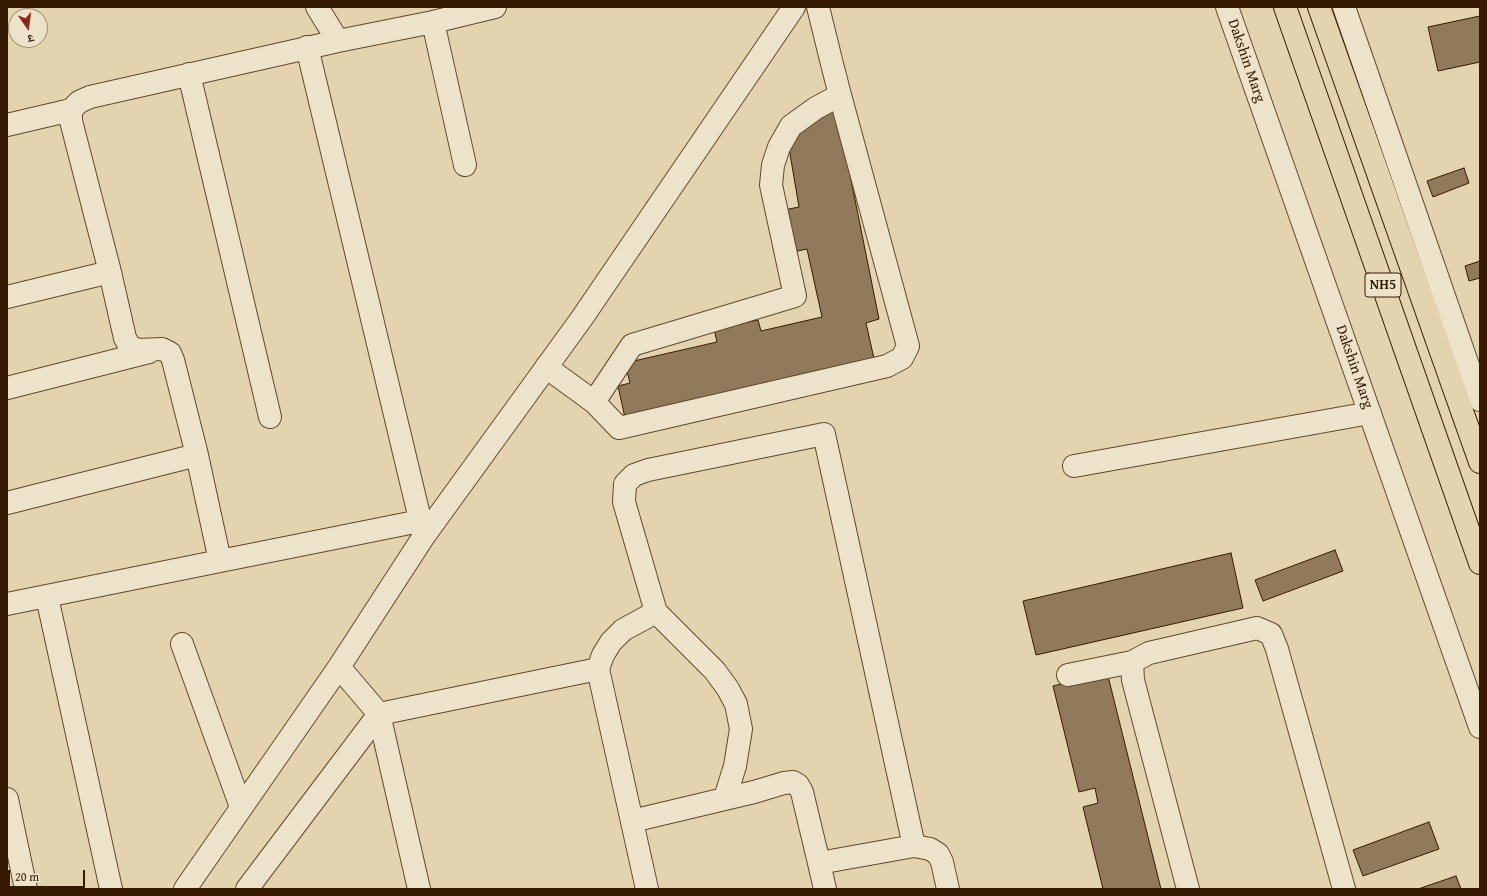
<!DOCTYPE html>
<meta charset="utf-8">
<style>
body{margin:0}
#map{position:relative;width:1487px;height:896px;overflow:hidden;background:#e3d4af;font-family:"Gentium Book Plus","Noto Serif Devanagari",serif}
canvas{display:block}
.frame{position:absolute;inset:0;border:8px solid #361901;pointer-events:none}
.north{position:absolute;left:8px;top:8px;width:40px;height:40px;box-sizing:border-box;background:#ede3cb;border:1px solid #a4927a;border-radius:50%;rotate:166deg;font-size:11px;font-weight:700;line-height:16px;text-align:center;color:#361901}
.north::after{content:'';display:block;margin:auto;width:14px;height:18px;background:#8f2418;clip-path:polygon(50% 0,100% 100%,50% 72%,0 100%)}
.scale{position:absolute;left:8px;top:870px;width:77px;height:18px;box-sizing:border-box;border:2px solid #361901;border-top:0;padding-left:5px;font-size:12px;line-height:14px;white-space:nowrap;color:#361901;-webkit-text-stroke:3px #ede3cb;paint-order:stroke}
</style>
<div id="map">
<canvas width="1487" height="896"></canvas>
<div class="frame"></div>
<div class="north">उ</div>
<div class="scale">20 m</div>
</div>
<script>
const ctx = document.querySelector('canvas').getContext('2d');
ctx.lineJoin = 'round';
function fillPath(path, color) { ctx.fillStyle = color; ctx.fill(path, 'evenodd'); }
const toPath = rows => new Path2D(rows.map(r => 'M' + r).join(''));
function trace(path, color, width, dash) { ctx.strokeStyle = color; ctx.lineWidth = width; ctx.lineCap = dash ? 'butt' : 'round'; ctx.setLineDash(dash || []); ctx.stroke(path); }
function write(font, color, halo, rows, align = 'center') {
  ctx.font = font + ' "Gentium Book Plus",serif'; ctx.lineWidth = 3; ctx.setLineDash([]); ctx.textBaseline = 'middle'; ctx.strokeStyle = halo; ctx.fillStyle = color; for (const [text, x, y, turn = 0] of rows) {
    ctx.save(); ctx.translate(x, y); ctx.rotate((+turn || 0) * Math.PI / 180); ctx.textAlign = isNaN(turn) ? turn : align; if (halo) ctx.strokeText(text, 0, 0); ctx.fillText(text, 0, 0); ctx.restore();
  }
}
const building = toPath([
 [1480,16,1480,62,1438,71,1428,27,1480,16],
 [837,110,879,319,866,323,875,363,625,418,618,386,630,383,625,363,717,342,714,329,758,320,761,331,822,317,807,249,793,252,784,210,799,207,788,142,808,118,837,110],
 [1464,168,1469,183,1433,197,1427,181,1464,168],
 [1480,261,1480,278,1469,281,1465,266,1480,261],
 [1335,550,1343,571,1263,601,1255,580,1335,550],
 [1231,553,1243,608,1036,655,1023,601,1231,553],
 [1107,672,1161,889,1103,889,1083,807,1098,803,1095,788,1079,792,1053,686,1107,672],
 [1429,822,1439,849,1363,876,1353,850,1429,822],
 [1456,876,1461,889,1418,889,1456,876]
]);
fillPath(building, '#907a5b');
trace(building, '#361901', 1);
const minor = toPath([
 [317,7,338,41,433,22,495,7],
 [818,7,832,64,840,95,908,346,902,358,887,366,619,428,594,402,632,345,795,296,771,185,773,165,779,147,791,126,816,108,840,95],
 [1227,7,1480,727],
 [1344,7,1480,400],
 [433,22,465,165],
 [307,47,424,536],
 [189,74,270,417],
 [7,125,71,110],
 [7,297,110,272],
 [546,367,594,402],
 [7,388,149,352],
 [1074,466,1370,413],
 [7,503,197,455],
 [220,561,420,521],
 [47,597,111,889],
 [7,604,220,561,197,455,173,360,170,353,162,349,139,350,130,347,125,338,110,272,71,121,71,110,79,102,90,97,338,41],
 [656,612,715,671,728,689,736,704,741,729,735,766,725,798],
 [182,644,241,807],
 [339,667,379,714,419,889],
 [598,669,647,889],
 [1068,675,1132,662],
 [7,799,26,889],
 [632,821,754,792,784,783,793,782,798,785,802,792,819,863],
 [914,846,930,849,938,854,942,862,948,889],
 [185,889,339,667,424,536,582,318,794,7],
 [247,889,379,714,598,669,603,655,611,642,623,630,656,612,624,502,625,484,634,475,648,470,824,434,914,846,819,863,825,889],
 [1188,889,1133,680,1132,662,1149,653,1257,628,1271,634,1277,649,1344,889]
]);
const highway = toPath([
 [1285,7,1480,563],
 [1319,7,1480,462]
]);
trace(minor, '#61482c', 24);
trace(highway, '#361901', 24);
trace(minor, '#ede3cb', 22);
trace(highway, '#e3d4af', 22);
for (const [x, y, w] of [
 [1383,285,36]
]) { const box = new Path2D(); box.roundRect(x - w / 2, y - 12, w, 24, 3); ctx.fillStyle = '#ede3cb'; ctx.fill(box); trace(box, '#361901', 1); }
write('bold 14px', '#361901', null, [
 ["NH5",1383,285]
]);
write('15px', '#361901', '#ede3cb', [
 ["Dakshin Marg",1246,61,71],
 ["Dakshin Marg",1354,367,71]
]);
</script>
